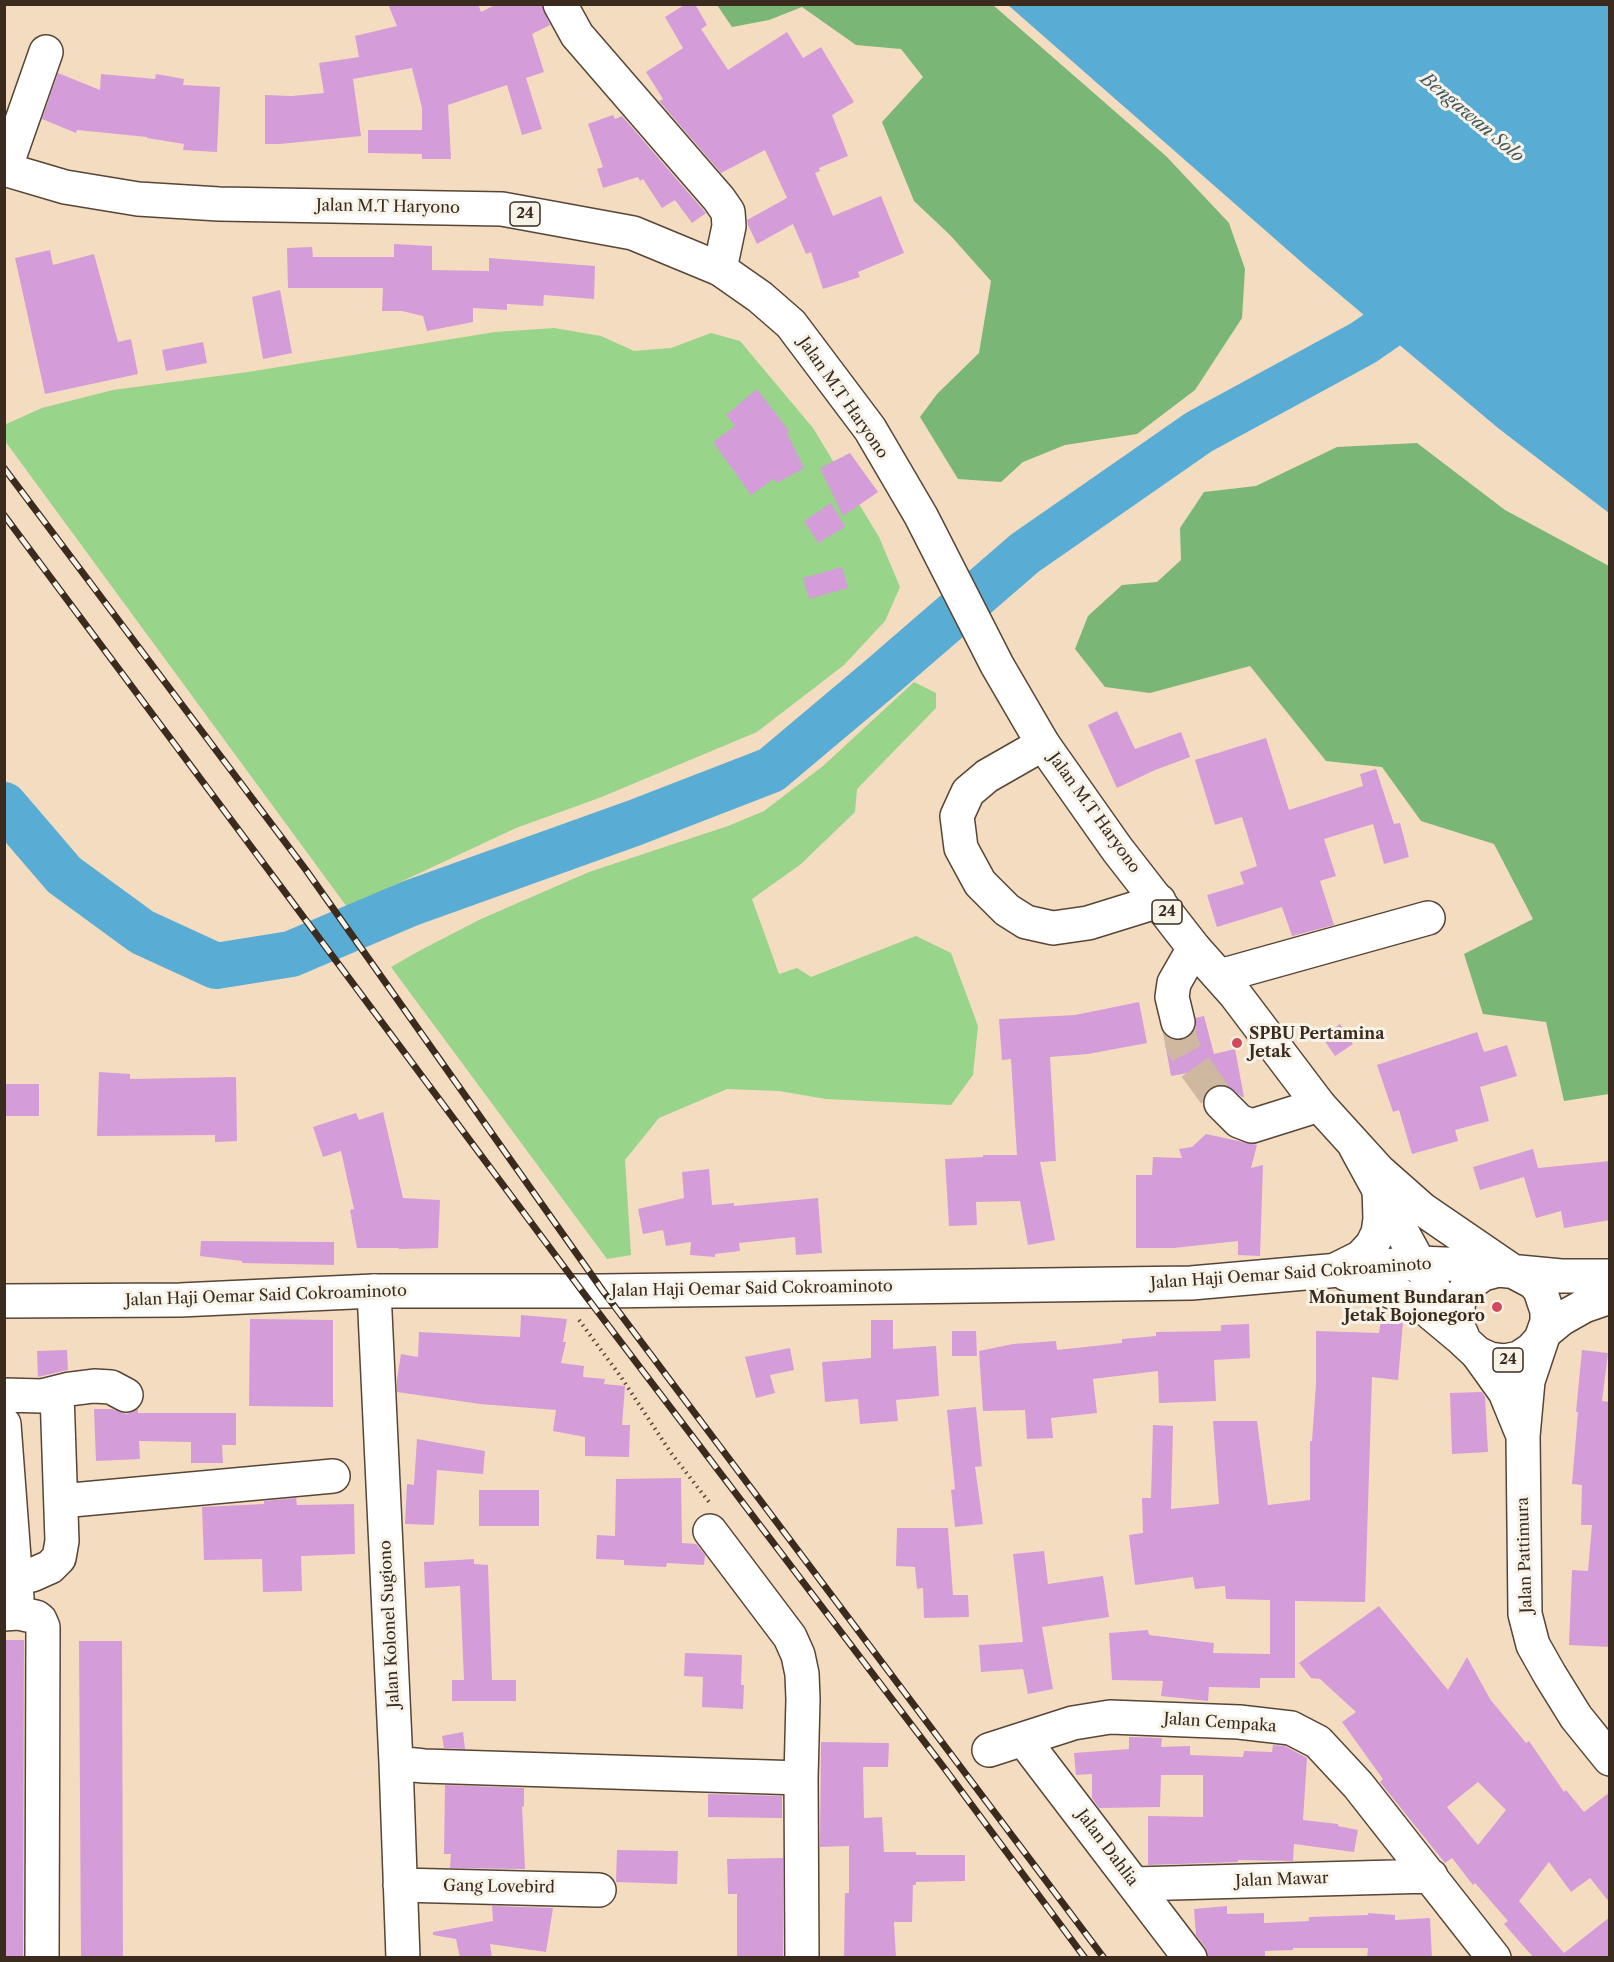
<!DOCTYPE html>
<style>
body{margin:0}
#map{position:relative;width:1614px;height:1962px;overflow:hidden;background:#f4dcc0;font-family:"Libre Caslon Text",serif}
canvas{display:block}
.frame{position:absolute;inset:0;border:6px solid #3b2a1e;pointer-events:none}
</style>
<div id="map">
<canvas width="1614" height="1962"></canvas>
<div class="frame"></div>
</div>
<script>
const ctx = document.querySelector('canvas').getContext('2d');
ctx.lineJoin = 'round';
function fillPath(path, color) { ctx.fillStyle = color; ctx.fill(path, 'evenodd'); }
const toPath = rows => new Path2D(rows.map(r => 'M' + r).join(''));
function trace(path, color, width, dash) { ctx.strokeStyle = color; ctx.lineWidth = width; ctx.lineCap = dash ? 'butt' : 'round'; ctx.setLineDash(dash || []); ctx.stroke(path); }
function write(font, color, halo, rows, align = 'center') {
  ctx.font = font + ' "Libre Caslon Text",serif'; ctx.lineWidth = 6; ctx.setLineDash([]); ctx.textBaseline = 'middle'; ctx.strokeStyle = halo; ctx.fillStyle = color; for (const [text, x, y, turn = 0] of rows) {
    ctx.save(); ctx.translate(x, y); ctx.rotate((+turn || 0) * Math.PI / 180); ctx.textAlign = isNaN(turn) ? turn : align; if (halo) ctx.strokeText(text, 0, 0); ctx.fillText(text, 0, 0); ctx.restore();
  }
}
fillPath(toPath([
 [554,328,601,336,634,351,671,348,711,333,740,341,813,428,879,537,900,587,885,621,844,665,757,732,599,798,516,828,347,907,5,441,4,425,42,408,113,390,248,372,495,332],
 [914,682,936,693,936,708,857,789,855,812,801,864,752,899,779,974,797,968,811,977,916,936,951,953,978,1026,973,1075,951,1105,826,1099,779,1091,727,1089,659,1118,625,1160,631,1255,607,1259,391,967,419,951,481,919,589,872,728,826,764,811,823,766]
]), '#98d489');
fillPath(toPath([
 [717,5,993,5,1166,156,1229,223,1245,269,1242,318,1195,390,1137,434,1065,445,1023,462,1001,482,958,479,920,417,937,394,979,353,991,281,950,235,914,201,882,122,923,77,901,49,856,45,802,7,769,20,732,27],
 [1417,443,1505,510,1609,566,1609,1094,1564,1101,1546,1022,1483,1014,1464,954,1533,919,1494,844,1421,821,1382,767,1326,761,1250,666,1150,693,1105,687,1075,649,1088,616,1122,585,1157,582,1181,560,1180,528,1204,492,1256,486,1337,447]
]), '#7ab675');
fillPath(toPath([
 [1008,5,1609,5,1609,513,1498,428,1307,267]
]), '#59add5');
trace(toPath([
 [4,805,64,875,142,932,216,966,291,954,411,903,634,823,771,770,878,680,1025,553,1199,432,1363,343,1434,294]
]), '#59add5', 46);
fillPath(toPath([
 [388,4,478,4,481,12,497,4,541,4,550,25,532,34,544,72,526,78,542,129,522,135,507,85,448,105,451,159,422,159,422,154,368,153,368,130,422,130,422,108,412,68,353,79,361,136,280,144,265,144,265,95,292,96,324,93,319,63,359,57,355,36,397,26],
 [686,4,695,4,707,25,701,29,728,70,787,32,803,58,821,47,854,102,832,115,848,156,819,168,820,171,815,173,833,216,881,196,904,253,858,272,860,277,823,289,811,252,806,254,793,224,757,244,748,225,747,220,787,198,765,150,721,173,659,101,663,99,646,72,683,48,665,17],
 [58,73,100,90,101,74,155,79,156,74,184,79,183,85,220,87,217,152,183,150,184,144,147,138,147,137,77,130,76,133,42,119],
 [613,115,615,119,622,116,706,213,692,223,675,200,662,208,643,179,640,181,638,177,603,188,597,169,603,167,588,124],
 [394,244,432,246,432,270,489,271,489,258,595,266,594,299,544,295,543,306,507,304,507,310,473,308,473,322,427,331,423,316,402,311,382,311,383,288,288,288,287,248,312,247,313,257,394,257],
 [50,250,53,265,94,254,118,342,131,339,138,374,45,394,15,258],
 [280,290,292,353,263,359,252,297],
 [203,342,207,363,166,371,162,350],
 [757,389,789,431,787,433,804,468,777,483,774,479,751,495,713,442,735,426,726,415],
 [850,453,878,492,843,516,820,468],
 [831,503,845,527,818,543,804,521],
 [842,567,848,588,809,599,803,578],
 [1117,711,1135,749,1181,732,1190,757,1155,770,1117,788,1088,725],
 [1266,738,1289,810,1363,786,1360,774,1376,769,1394,824,1400,823,1409,857,1384,864,1373,824,1324,839,1336,876,1320,881,1334,925,1292,936,1282,907,1217,927,1207,895,1244,884,1240,872,1257,866,1242,817,1215,825,1195,760],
 [1139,1002,1147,1043,1088,1054,1050,1057,1056,1161,1040,1162,1055,1240,1028,1245,1020,1201,976,1202,977,1225,949,1226,945,1159,983,1157,983,1155,1017,1155,1011,1059,1002,1060,999,1019,1075,1015],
 [1204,1016,1214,1054,1235,1049,1244,1097,1242,1097,1226,1085,1217,1085,1207,1090,1203,1098,1203,1103,1193,1072,1171,1076,1163,1032,1172,1040,1183,1040,1191,1035,1196,1028,1196,1018],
 [1340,1024,1353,1044,1335,1056,1322,1037],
 [1477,1032,1484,1052,1507,1045,1517,1076,1480,1087,1489,1121,1455,1130,1458,1141,1412,1154,1399,1110,1393,1112,1377,1065],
 [99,1072,130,1074,130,1079,236,1077,237,1141,215,1142,215,1135,97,1136],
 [4,1084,39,1084,39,1116,4,1116],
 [383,1112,403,1198,440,1200,438,1248,399,1249,398,1248,357,1248,350,1210,354,1209,341,1151,323,1157,313,1127,356,1113,359,1120],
 [1206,1134,1257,1145,1251,1168,1263,1165,1260,1256,1238,1255,1238,1241,1174,1248,1136,1248,1136,1175,1152,1175,1153,1157,1182,1158,1179,1149,1192,1147],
 [1533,1149,1538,1168,1610,1161,1610,1220,1564,1228,1561,1211,1536,1218,1524,1177,1480,1190,1473,1167],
 [709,1169,712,1205,734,1203,734,1206,818,1198,822,1253,796,1255,795,1237,739,1243,740,1251,715,1254,715,1257,690,1255,691,1242,666,1246,663,1230,643,1234,638,1209,684,1198,682,1172],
 [201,1241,334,1242,334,1265,242,1263,242,1261,200,1256],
 [521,1315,567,1319,563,1342,566,1342,561,1363,584,1366,583,1377,605,1379,604,1384,625,1386,622,1425,630,1425,629,1457,585,1456,585,1437,553,1431,556,1410,480,1404,397,1392,397,1379,401,1354,418,1357,419,1332,520,1337],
 [250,1319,333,1320,333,1407,249,1406],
 [871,1320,893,1320,893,1349,936,1346,939,1396,896,1400,898,1421,860,1424,858,1399,825,1402,822,1362,871,1358],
 [1381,1320,1403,1322,1398,1380,1372,1377,1365,1602,1295,1601,1295,1678,1260,1678,1260,1688,1209,1687,1208,1701,1161,1696,1163,1681,1112,1680,1109,1633,1148,1630,1149,1635,1214,1643,1213,1653,1270,1654,1270,1600,1226,1599,1225,1586,1195,1589,1193,1577,1135,1585,1129,1535,1143,1533,1142,1498,1151,1498,1153,1425,1173,1426,1171,1509,1219,1504,1213,1421,1257,1421,1268,1505,1310,1500,1310,1441,1312,1441,1316,1384,1316,1331,1379,1333],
 [1249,1324,1250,1358,1214,1360,1216,1401,1159,1403,1158,1371,1093,1379,1097,1413,1051,1418,1053,1438,1027,1439,1025,1410,983,1411,979,1351,1013,1344,1056,1341,1057,1350,1122,1343,1122,1339,1156,1336,1156,1332,1221,1331,1221,1325],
 [952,1331,976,1331,977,1356,952,1356],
 [790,1348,794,1370,770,1375,775,1393,756,1398,745,1357],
 [67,1350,68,1370,38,1377,37,1351],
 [1582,1350,1608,1353,1602,1401,1610,1402,1610,1647,1569,1645,1572,1570,1588,1571,1592,1525,1581,1525,1582,1485,1572,1484,1578,1412,1576,1412],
 [1482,1392,1485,1397,1488,1452,1452,1454,1450,1393],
 [976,1407,982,1466,975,1467,983,1524,955,1527,951,1490,955,1489,947,1410],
 [94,1409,112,1409,126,1414,138,1409,138,1413,236,1413,236,1445,222,1445,223,1463,191,1463,191,1442,139,1441,140,1459,96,1461],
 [417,1439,485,1451,483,1474,437,1470,434,1525,405,1524,407,1484,414,1485],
 [681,1478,682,1543,696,1544,705,1555,704,1565,667,1563,666,1567,624,1565,624,1560,596,1559,597,1535,615,1536,616,1479],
 [479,1490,539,1490,539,1526,479,1526],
 [296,1498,297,1505,354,1504,355,1554,301,1556,302,1591,263,1592,262,1559,204,1560,202,1507,264,1504,264,1501],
 [897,1528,948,1528,953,1595,968,1595,969,1617,924,1618,923,1588,917,1589,915,1567,896,1566],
 [1044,1551,1048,1584,1103,1576,1109,1617,1042,1627,1053,1689,1028,1694,1023,1669,981,1672,979,1645,1023,1642,1013,1554],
 [474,1559,474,1564,488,1565,492,1680,516,1680,516,1701,452,1701,452,1680,464,1680,460,1586,425,1588,424,1562],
 [1379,1606,1448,1690,1467,1657,1490,1699,1526,1743,1529,1741,1564,1792,1566,1790,1584,1812,1610,1792,1610,1903,1590,1878,1571,1892,1549,1862,1519,1901,1564,1953,1610,1917,1610,1958,1534,1958,1504,1924,1508,1921,1475,1883,1473,1885,1452,1858,1445,1863,1380,1782,1383,1779,1342,1722,1356,1712,1320,1679,1311,1678,1299,1663],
 [1478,1782,1506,1810,1478,1845,1447,1807],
 [4,1640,24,1640,23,1958,4,1958],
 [79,1641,122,1641,123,1958,81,1958],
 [685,1653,742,1655,741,1685,744,1685,743,1709,702,1707,703,1677,684,1676],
 [463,1732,465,1749,444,1748,442,1736],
 [1129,1737,1162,1738,1161,1747,1190,1746,1190,1755,1243,1757,1244,1751,1272,1752,1273,1745,1285,1746,1307,1758,1303,1820,1338,1824,1338,1826,1358,1830,1354,1852,1294,1844,1293,1861,1238,1860,1238,1862,1148,1865,1148,1816,1203,1817,1203,1775,1161,1775,1160,1807,1099,1808,1092,1798,1092,1774,1076,1775,1074,1753,1129,1749],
 [821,1742,889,1743,888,1767,863,1767,864,1818,882,1817,884,1852,916,1852,916,1855,965,1855,965,1881,916,1882,916,1885,913,1885,912,1922,894,1922,896,1958,844,1958,845,1893,849,1893,849,1846,820,1847],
 [445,1785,524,1788,524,1807,522,1806,525,1869,450,1868,451,1854,444,1854],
 [708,1794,782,1796,782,1818,708,1817],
 [617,1850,678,1851,677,1884,616,1882],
 [783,1858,783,1958,737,1958,737,1894,728,1894,727,1859],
 [492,1906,553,1908,546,1952,490,1944,492,1958,460,1958,456,1939,433,1935,433,1932,493,1921],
 [1227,1906,1227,1914,1264,1913,1264,1923,1309,1921,1309,1917,1368,1915,1368,1913,1395,1915,1395,1920,1430,1918,1432,1958,1367,1958,1368,1948,1293,1948,1293,1950,1265,1951,1265,1958,1208,1958,1205,1947,1196,1935,1194,1909]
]), '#d49dd9');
trace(toPath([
 [1178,1022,1182,1045,1190,1060,1221,1103]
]), '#cfb8a0', 33, [33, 16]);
const minor = toPath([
 [560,4,577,35,719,199,728,212,729,226,720,269],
 [5,169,46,52],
 [1043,744,987,776,968,792,957,816,961,848,980,883,1007,910,1026,922,1053,928,1088,923,1159,901],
 [1220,976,1428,918],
 [1178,1022,1172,997,1174,983,1194,948],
 [1221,1103,1239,1121,1252,1126,1319,1105],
 [374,1291,396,1763,403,1958],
 [1544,1333,1528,1381,1523,1436,1525,1614,1533,1645,1550,1675,1576,1717,1610,1759],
 [1477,1353,1505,1392,1521,1431],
 [4,1395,42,1396,70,1389,94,1386,111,1387,126,1395],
 [4,1424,17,1598],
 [61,1501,333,1476],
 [710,1531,790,1637,798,1655,802,1674,803,1699,801,1778,802,1958],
 [15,1576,32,1575,50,1567,59,1558,62,1541,57,1393],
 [4,1614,18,1613,36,1617,40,1620,43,1627,42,1958],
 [1023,1739,1190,1958],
 [989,1750,1073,1723,1110,1717,1239,1722,1291,1728,1318,1742,1358,1785,1494,1958],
 [396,1763,424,1766,801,1778],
 [1134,1884,1431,1876],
 [400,1885,599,1890]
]);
const major = toPath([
 [1337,1269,1361,1257,1372,1245,1378,1233,1380,1219,1379,1188],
 [1346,1274,1412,1300,1426,1309,1462,1339],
 [4,1301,180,1300,374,1291,603,1291,1191,1283,1419,1263,1469,1265,1498,1270]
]);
const highway = toPath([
 [4,169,65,187,138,199,219,204,502,209,633,233,720,269,760,297,791,324,870,429,921,516,997,665,1043,744,1117,849,1194,948,1235,994,1319,1105,1379,1171,1422,1209,1514,1272,1533,1282,1540,1290,1547,1311,1547,1322,1541,1339,1531,1350,1519,1358,1505,1361,1490,1359,1477,1353,1465,1342,1419,1263,1355,1146],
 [1544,1333,1561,1319,1584,1306,1610,1297],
 [1462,1335,1458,1327,1457,1314,1459,1301,1468,1285,1483,1274,1498,1270,1561,1276,1610,1276]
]);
trace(minor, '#574536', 36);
trace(major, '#574536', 36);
trace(highway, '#574536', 36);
trace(toPath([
 [579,1320,621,1377,671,1453,709,1502]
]), '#574536', 4, [1.5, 4.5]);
trace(minor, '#fff', 33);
trace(major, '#fff', 33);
trace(highway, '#fff', 33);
const rail = toPath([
 [4,468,306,870,603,1291,1104,1958],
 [4,515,582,1291,945,1769,1085,1958]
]);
trace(rail, '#3b2a1e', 7);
trace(rail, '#f7f3e8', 4.5, [14]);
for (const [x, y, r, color] of [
 [1237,1043,6,"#d1495b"],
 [1497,1307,6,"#d1495b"]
]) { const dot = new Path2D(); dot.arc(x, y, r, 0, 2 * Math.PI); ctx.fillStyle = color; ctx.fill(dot); trace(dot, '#f7f3e8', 2); }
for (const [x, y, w] of [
 [525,214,30],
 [1167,912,30],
 [1508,1360,30]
]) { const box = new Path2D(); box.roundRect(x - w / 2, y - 12, w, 24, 4.5); ctx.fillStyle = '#f7f3e8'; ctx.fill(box); trace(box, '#3b2a1e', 1.5); }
write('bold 15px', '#3b2a1e', null, [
 ["24",525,214],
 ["24",1167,912],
 ["24",1508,1360]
]);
write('16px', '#3b2a1e', '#f7f3e8', [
 ["Jalan M.T Haryono",388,207,1],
 ["Jalan M.T Haryono",843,398,55],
 ["Jalan M.T Haryono",1094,813,54],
 ["Jalan Haji Oemar Said Cokroaminoto",1291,1274,-4],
 ["Jalan Haji Oemar Said Cokroaminoto",752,1289,-1],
 ["Jalan Haji Oemar Said Cokroaminoto",266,1296,-2],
 ["Jalan Pattimura",1525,1555,-92],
 ["Jalan Kolonel Sugiono",390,1624,-93],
 ["Jalan Cempaka",1220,1723,4],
 ["Jalan Dahlia",1107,1848,53],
 ["Jalan Mawar",1282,1880,-2],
 ["Gang Lovebird",499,1887,1]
]);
write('bold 16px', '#3b2a1e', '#f7f3e8', [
 ["SPBU Pertamina",1249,1034],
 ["Jetak",1249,1052],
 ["Monument Bundaran",1485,1298,"right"],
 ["Jetak Bojonegoro",1485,1316,"right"]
], 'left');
write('italic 18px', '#46585e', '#f7f3e8', [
 ["Bengawan Solo",1472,118,40]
]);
</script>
